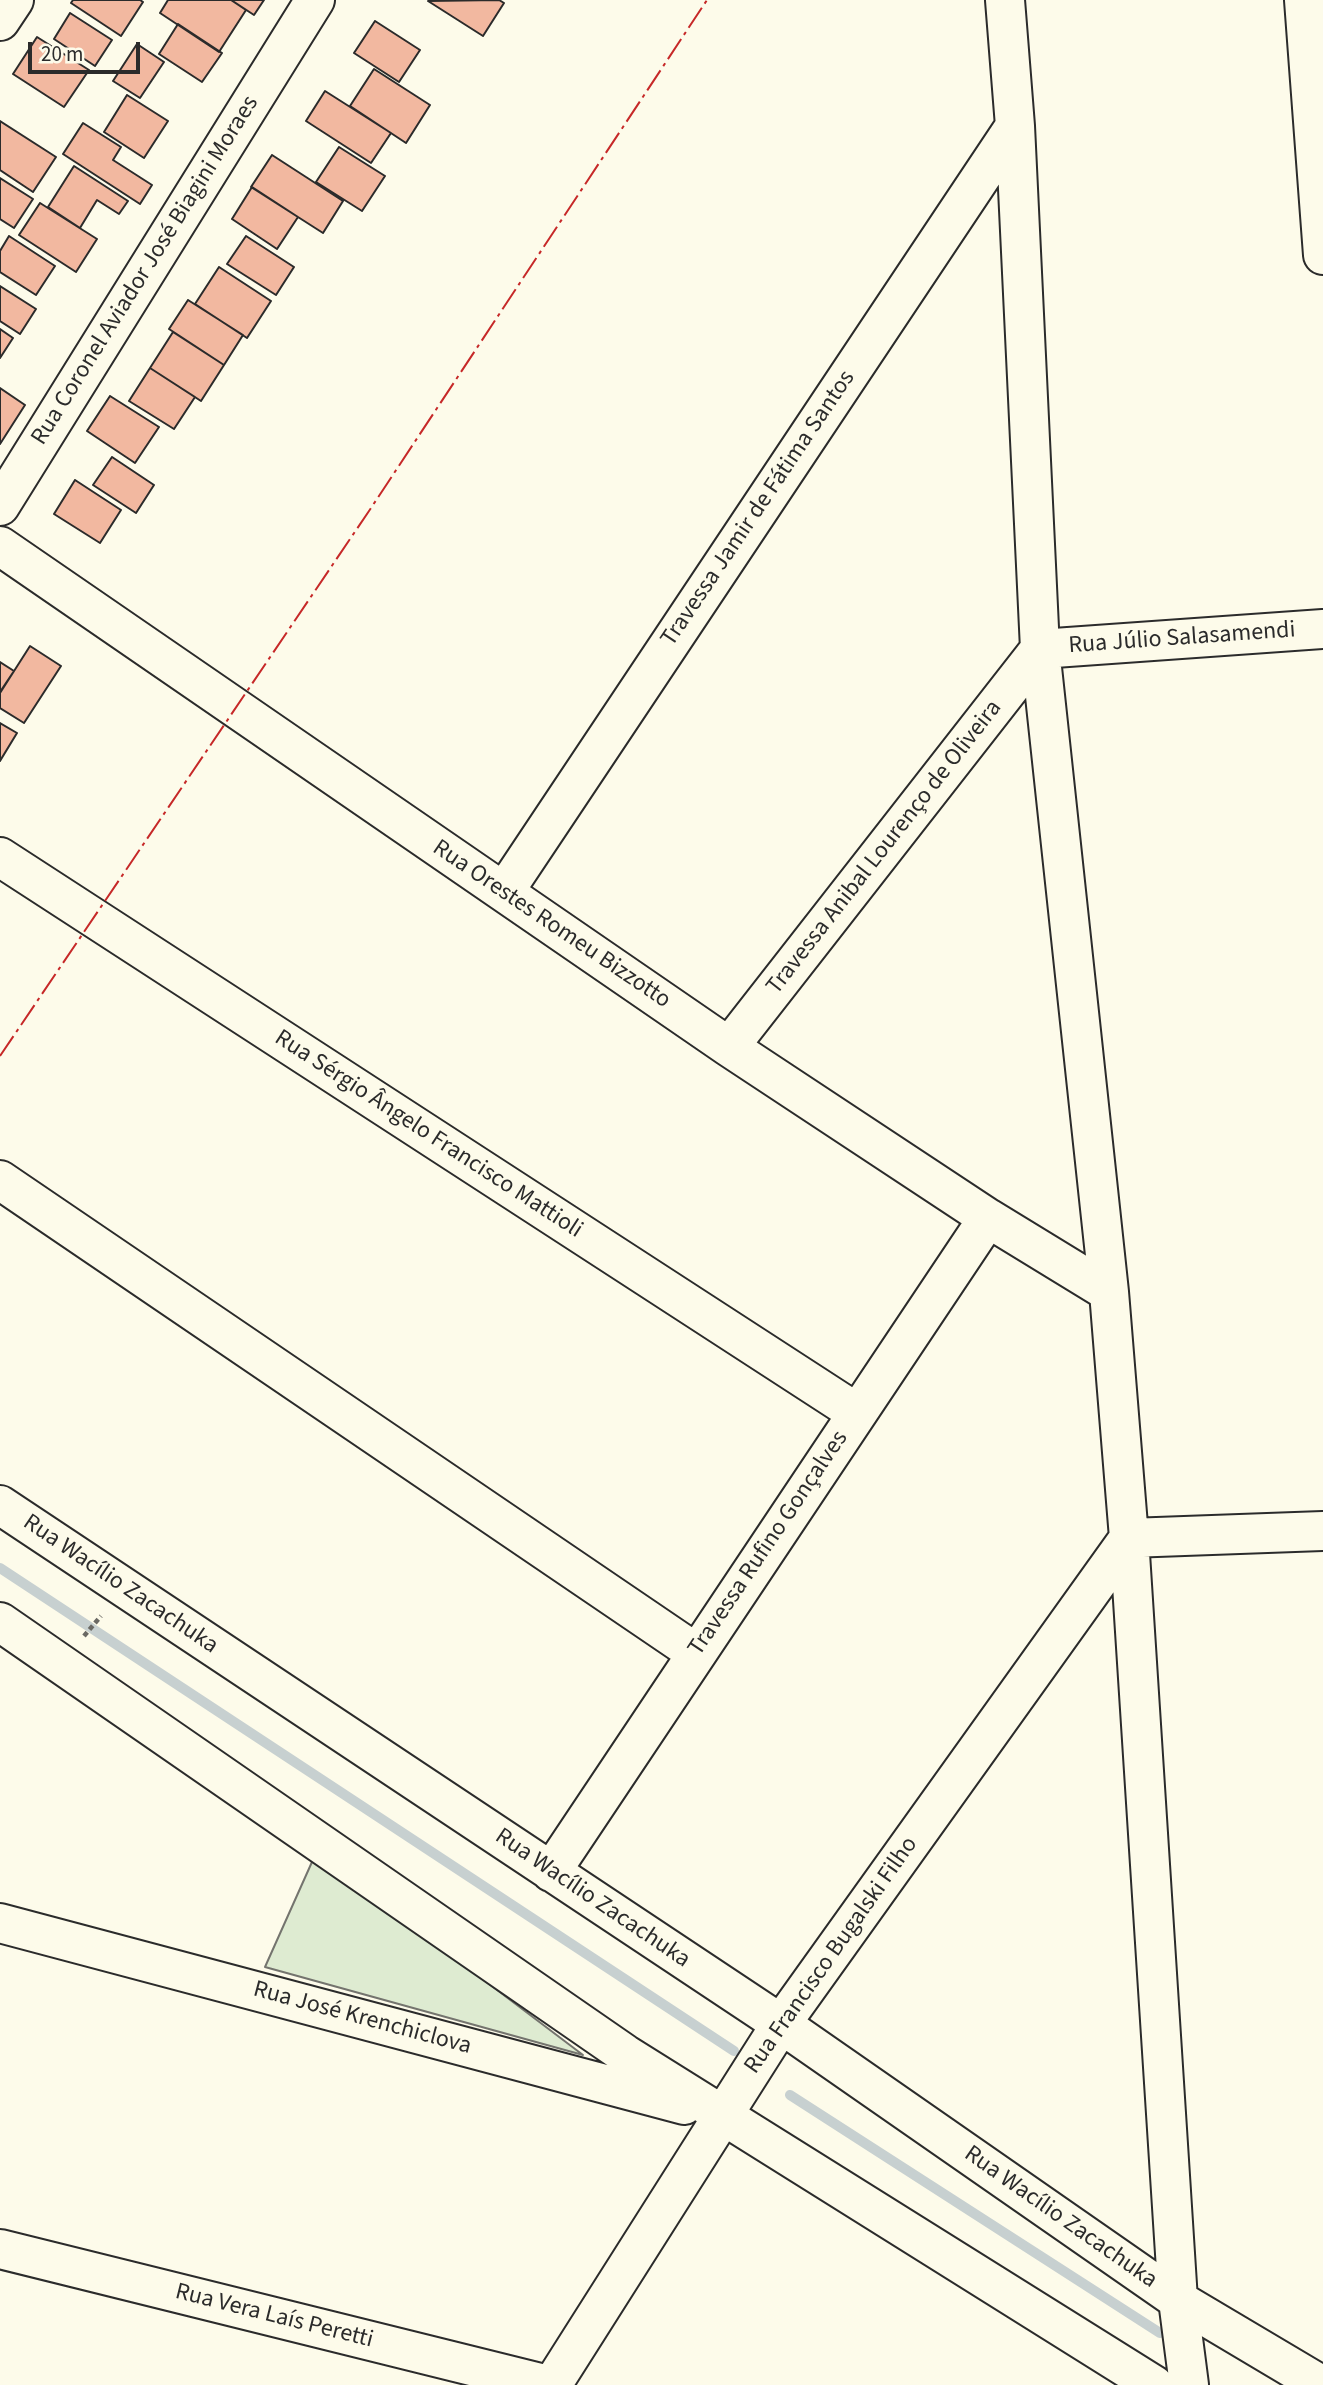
<!DOCTYPE html>
<meta charset="utf-8">
<style>
body{margin:0}
#map{position:relative;width:1323px;height:2385px;overflow:hidden;background:#fdfbea;font-family:"Source Sans 3",sans-serif}
canvas{display:block}
.scale{position:absolute;left:28px;top:42px;width:112px;height:32px;box-sizing:border-box;border:4px solid #2b2b2b;border-top:0;padding-left:9px;font-size:21px;line-height:24px;white-space:nowrap;color:#2b2b2b;-webkit-text-stroke:5px #fdfbea;paint-order:stroke}
</style>
<div id="map">
<canvas width="1323" height="2385"></canvas>
<div class="scale">20 m</div>
</div>
<script>
const ctx = document.querySelector('canvas').getContext('2d');
ctx.lineJoin = 'round';
function fillPath(path, color) { ctx.fillStyle = color; ctx.fill(path, 'evenodd'); }
const toPath = rows => new Path2D(rows.map(r => 'M' + r).join(''));
function trace(path, color, width, dash) { ctx.strokeStyle = color; ctx.lineWidth = width; ctx.lineCap = dash ? 'butt' : 'round'; ctx.setLineDash(dash || []); ctx.stroke(path); }
function write(font, color, halo, rows, align = 'center') {
  ctx.font = font + ' "Source Sans 3",sans-serif'; ctx.lineWidth = 5; ctx.setLineDash([]); ctx.textBaseline = 'middle'; ctx.strokeStyle = halo; ctx.fillStyle = color; for (const [text, x, y, turn = 0] of rows) {
    ctx.save(); ctx.translate(x, y); ctx.rotate((+turn || 0) * Math.PI / 180); ctx.textAlign = isNaN(turn) ? turn : align; if (halo) ctx.strokeText(text, 0, 0); ctx.fillText(text, 0, 0); ctx.restore();
  }
}
const green = toPath([
 [316,1853,583,2055,265,1967,316,1853]
]);
fillPath(green, '#deebd1');
trace(green, '#74746e', 2);
trace(toPath([
 [0,1568,734,2051],
 [790,2095,1160,2333]
]), '#c7d0d0', 10);
const building = toPath([
 [73,0,140,0,143,2,121,36,71,3,73,0],
 [168,0,231,0,246,10,219,52,160,13,168,0],
 [231,0,264,0,254,15,231,0],
 [499,0,504,3,483,36,428,1,499,0],
 [70,13,112,40,95,66,54,39,70,13],
 [375,21,420,50,399,82,354,53,375,21],
 [178,24,222,53,202,82,159,54,178,24],
 [37,37,89,70,64,107,13,74,37,37],
 [137,44,164,62,140,98,113,81,137,44],
 [374,69,430,105,406,143,350,106,374,69],
 [325,91,391,133,371,163,306,121,325,91],
 [127,95,168,121,144,158,104,132,127,95],
 [0,121,56,157,33,192,0,170,0,121],
 [83,123,121,147,113,160,152,185,140,204,63,154,83,123],
 [339,147,385,176,362,211,316,182,339,147],
 [272,155,343,201,323,233,251,187,272,155],
 [74,166,128,201,119,214,97,200,80,228,48,207,74,166],
 [0,178,33,199,14,228,0,219,0,178],
 [252,187,298,217,277,249,232,219,252,187],
 [40,203,97,239,76,272,19,235,40,203],
 [9,236,55,266,36,295,0,272,0,251,9,236],
 [246,236,294,267,276,295,227,264,246,236],
 [219,267,271,301,247,338,195,304,219,267],
 [0,286,36,309,20,334,0,321,0,286],
 [188,300,243,335,224,365,169,329,188,300],
 [0,329,13,338,0,358,0,329],
 [173,332,224,365,201,401,150,368,173,332],
 [150,368,195,397,174,429,129,401,150,368],
 [0,388,25,405,0,444,0,388],
 [110,396,159,427,135,463,87,431,110,396],
 [112,457,154,485,136,513,93,485,112,457],
 [75,480,121,510,100,543,54,514,75,480],
 [30,646,61,666,24,723,0,708,0,693,30,646],
 [0,662,14,671,0,692,0,662],
 [0,723,17,733,0,761,0,723]
]);
fillPath(building, '#f2b8a0');
trace(building, '#2b2b2b', 2);
const minor = toPath([
 [1005,0,1015,126,1040,649,1109,1292,1129,1538,1178,2300,1189,2385],
 [1304,0,1323,255],
 [0,21,14,0],
 [0,506,315,0],
 [0,546,729,1047,988,1218,1109,1292],
 [0,857,857,1413],
 [504,892,1015,126],
 [729,1047,1040,649,1323,629],
 [0,1180,696,1653],
 [0,1505,781,2024,1178,2300,1321,2385],
 [1129,1538,1323,1531],
 [0,1622,625,2054,1154,2385],
 [551,1872,988,1218],
 [0,1923,684,2105],
 [0,2249,548,2385],
 [552,2385,781,2024,1129,1538]
]);
trace(minor, '#2b2b2b', 42);
trace(toPath([
 [84,1636,101,1616]
]), '#6a6964', 4.5, [5, 3.5]);
trace(minor, '#fdfbea', 38);
trace(toPath([
 [0,1056,369,511,707,0]
]), '#c62828', 2, [24, 5, 3.5, 5]);
write('24px', '#2b2b2b', '#fdfbea', [
 ["Rua Coronel Aviador José Biagini Moraes",146,271,-58],
 ["Travessa Jamir de Fátima Santos",759,509,-56],
 ["Rua Júlio Salasamendi",1182,639,-4],
 ["Travessa Anibal Lourenço de Oliveira",885,848,-52],
 ["Rua Orestes Romeu Bizzotto",551,925,34],
 ["Rua Sérgio Ângelo Francisco Mattioli",428,1135,33],
 ["Travessa Rufino Gonçalves",769,1544,-56],
 ["Rua Wacílio Zacachuka",120,1585,34],
 ["Rua Wacílio Zacachuka",592,1899,34],
 ["Rua Francisco Bugalski Filho",832,1956,-55],
 ["Rua José Krenchiclova",362,2019,15],
 ["Rua Wacílio Zacachuka",1060,2218,35],
 ["Rua Vera Laís Peretti",274,2317,14]
]);
</script>
